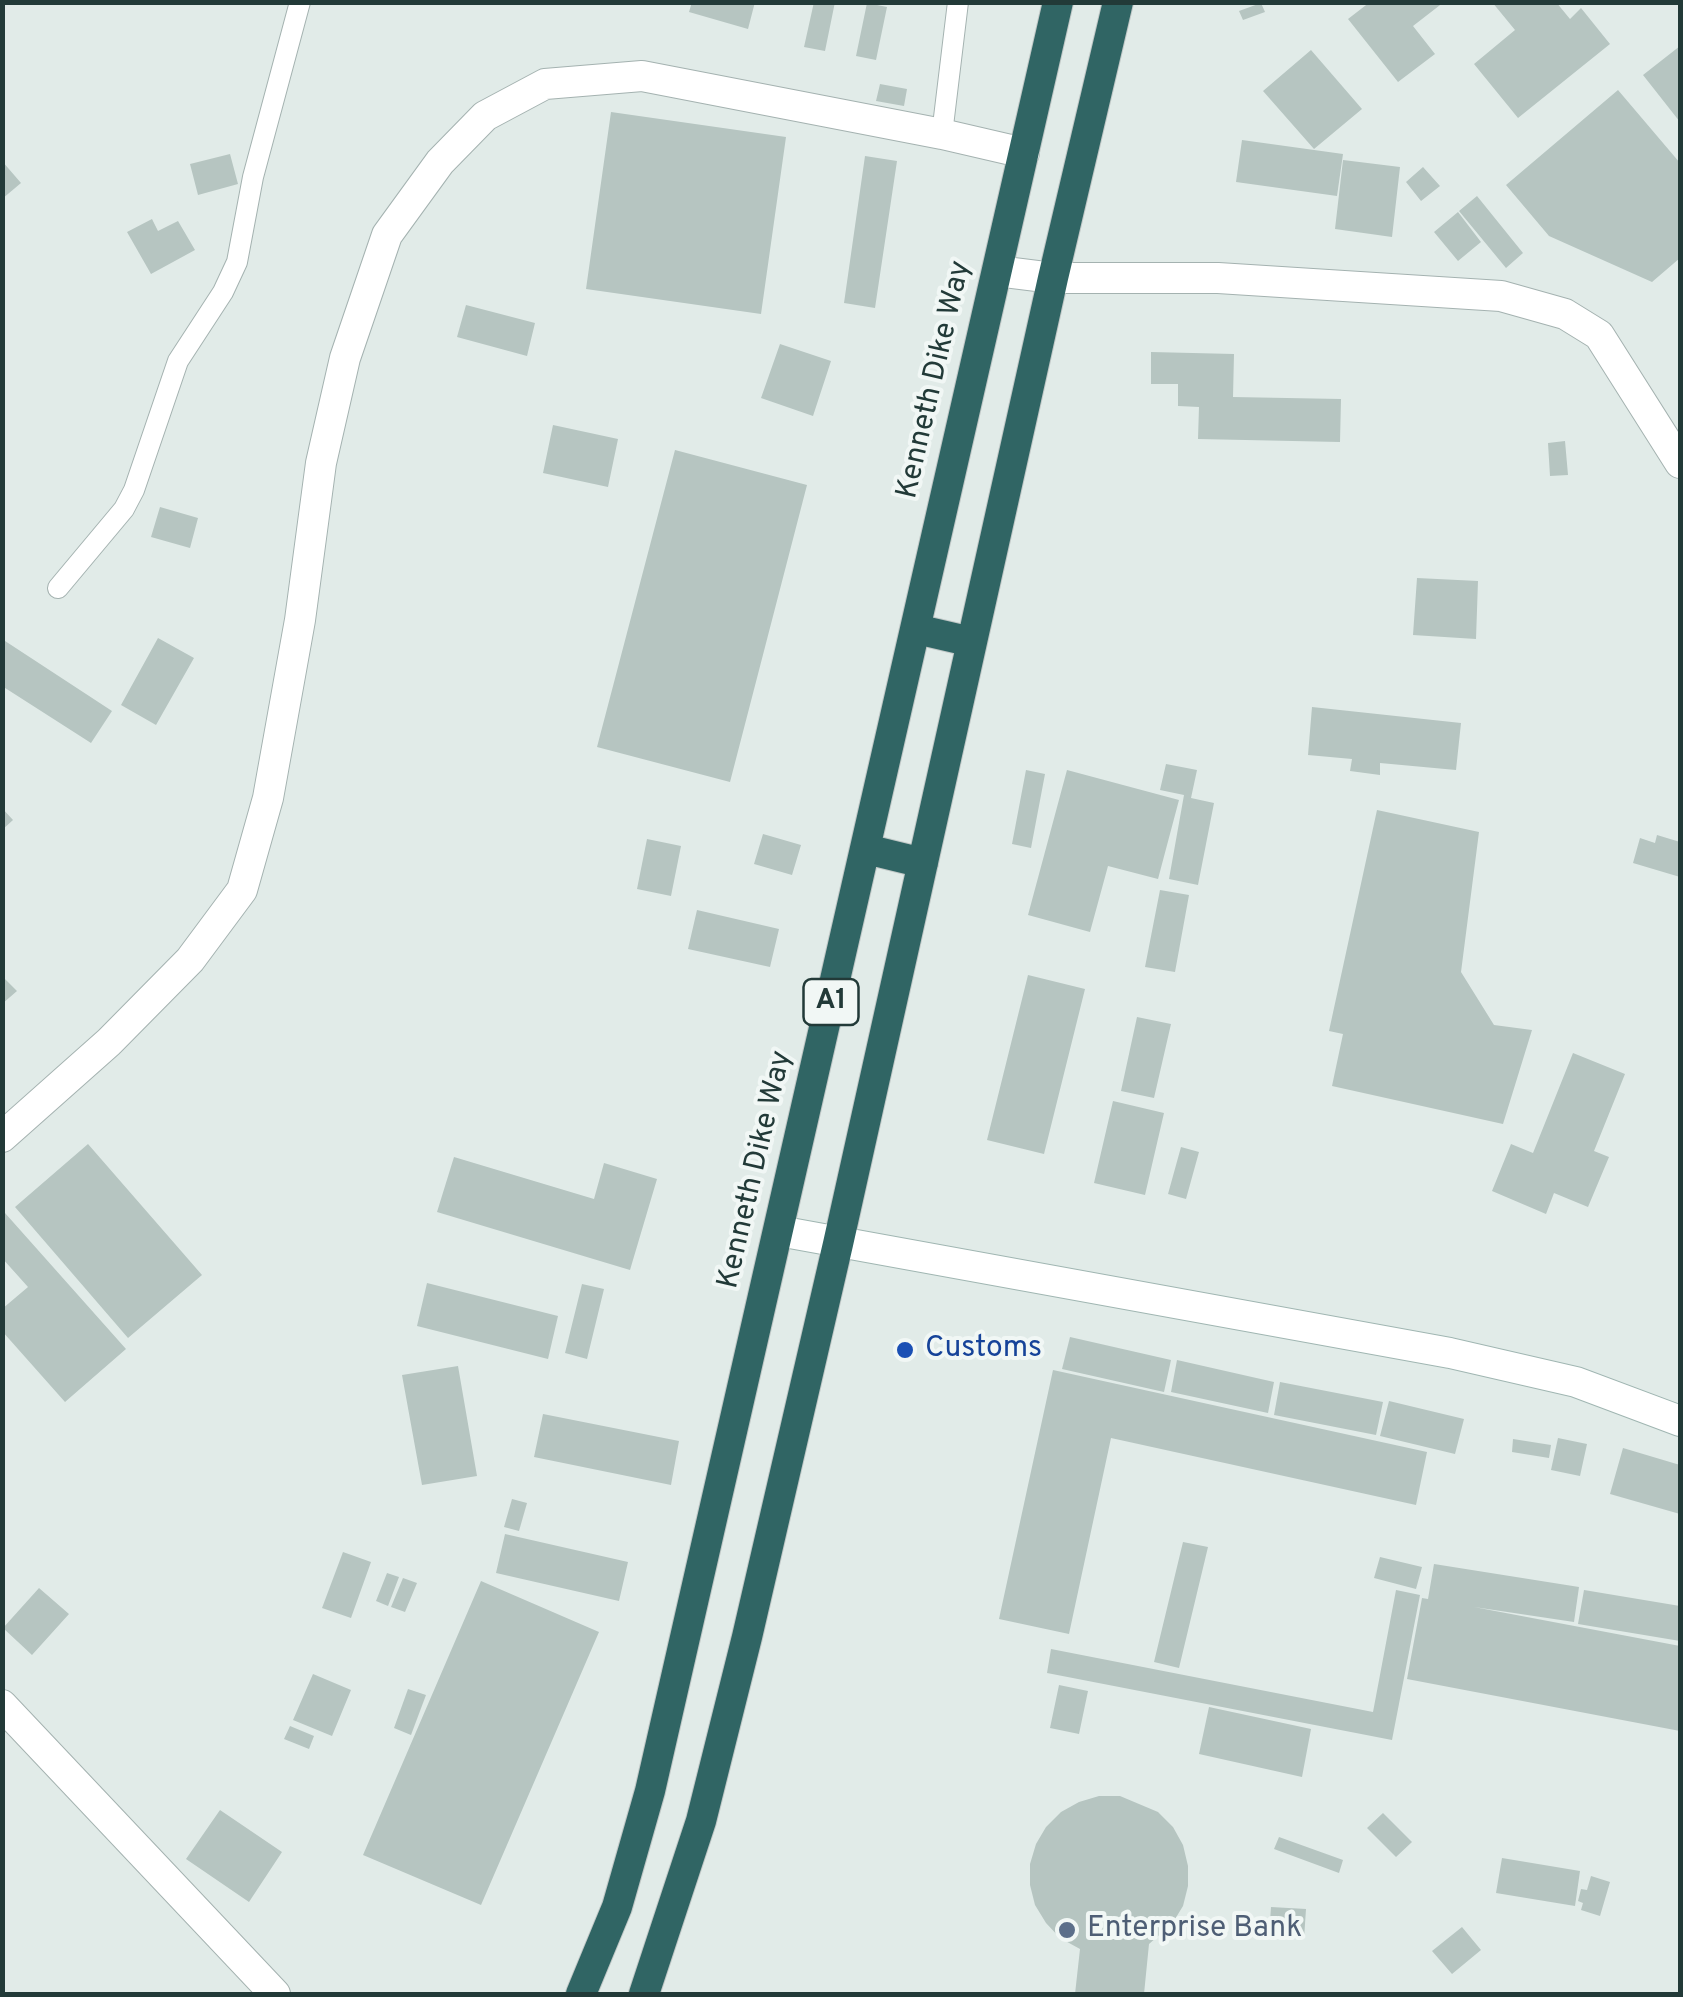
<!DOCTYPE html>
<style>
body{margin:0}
#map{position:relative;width:1683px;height:1997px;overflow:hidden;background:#e1ebe8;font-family:Overpass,sans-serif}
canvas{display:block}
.frame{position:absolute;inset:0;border:5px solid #223a38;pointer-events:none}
</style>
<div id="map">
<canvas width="1683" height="1997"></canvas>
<div class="frame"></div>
</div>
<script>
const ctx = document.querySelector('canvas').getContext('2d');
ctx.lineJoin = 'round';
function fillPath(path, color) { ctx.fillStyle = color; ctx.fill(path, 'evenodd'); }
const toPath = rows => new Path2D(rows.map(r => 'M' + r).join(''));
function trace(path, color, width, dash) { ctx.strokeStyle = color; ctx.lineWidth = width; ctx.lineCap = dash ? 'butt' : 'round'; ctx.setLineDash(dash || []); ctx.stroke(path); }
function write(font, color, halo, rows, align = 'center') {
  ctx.font = font + ' Overpass,sans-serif'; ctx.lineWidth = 8; ctx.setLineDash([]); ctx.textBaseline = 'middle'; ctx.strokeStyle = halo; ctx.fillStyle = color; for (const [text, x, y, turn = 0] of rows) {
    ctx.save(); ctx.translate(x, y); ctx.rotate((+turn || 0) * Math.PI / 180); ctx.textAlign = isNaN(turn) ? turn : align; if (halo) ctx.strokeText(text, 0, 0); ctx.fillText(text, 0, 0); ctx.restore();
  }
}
fillPath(toPath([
 [692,2,755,2,748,29,689,12],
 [814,2,835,2,825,51,804,47],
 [1370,2,1444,2,1413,26,1435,54,1398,82,1348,19],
 [1492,2,1556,2,1570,19,1581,8,1610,44,1518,118,1474,64,1515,30],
 [867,3,887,7,876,60,856,56],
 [1261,3,1265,12,1243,20,1239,11],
 [1680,46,1680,122,1643,75],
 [1311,50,1362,109,1314,149,1263,91],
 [880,84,907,89,904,106,876,101],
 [1618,90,1680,163,1680,258,1652,282,1549,236,1506,185],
 [611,112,786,137,761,314,586,289],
 [1242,140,1343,154,1337,196,1236,182],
 [230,154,238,184,198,195,190,164],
 [865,156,897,161,875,308,844,303],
 [1343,160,1400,167,1392,237,1335,229],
 [2,161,21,183,2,199],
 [1423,167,1440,186,1421,201,1406,182],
 [1477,196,1523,253,1506,268,1459,211],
 [1458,212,1481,242,1458,261,1434,232],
 [152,219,158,231,178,221,195,250,151,274,127,232],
 [466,305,535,323,527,356,457,337],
 [780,344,831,361,813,416,761,398],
 [1151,352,1234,354,1233,397,1341,399,1340,442,1198,439,1199,407,1178,406,1178,384,1151,384],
 [553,425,618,439,608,487,543,473],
 [1565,441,1568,475,1550,476,1548,443],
 [675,450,807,485,730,782,597,747],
 [160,507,198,518,190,548,151,537],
 [1417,578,1478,581,1476,639,1413,635],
 [158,638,194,658,156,725,121,705],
 [2,639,112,711,91,743,2,686],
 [1312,707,1461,723,1456,770,1380,763,1380,775,1350,771,1352,759,1308,755],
 [1166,764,1197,770,1191,798,1214,803,1198,885,1169,879,1184,795,1160,790],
 [1026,770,1045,774,1031,848,1012,844],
 [1067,770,1179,800,1158,879,1108,866,1090,932,1028,915],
 [2,808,13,820,2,830],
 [1377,810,1479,832,1461,972,1494,1025,1532,1030,1503,1124,1332,1086,1343,1034,1329,1031],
 [763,834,801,845,792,875,754,864],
 [1657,835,1680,842,1680,877,1633,863,1640,838,1655,843],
 [647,839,681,846,671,896,637,889],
 [1160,890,1189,895,1175,972,1145,967],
 [697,910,779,929,770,967,688,949],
 [1028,975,1085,989,1044,1154,987,1140],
 [2,976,17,991,2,1004],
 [1137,1017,1171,1024,1154,1098,1121,1091],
 [1573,1053,1625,1074,1594,1151,1609,1157,1588,1207,1554,1193,1546,1214,1492,1191,1511,1144,1533,1153],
 [1113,1101,1164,1113,1145,1195,1094,1183],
 [88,1144,202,1275,128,1338,15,1207],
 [1181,1147,1199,1152,1186,1199,1168,1194],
 [454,1157,594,1199,604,1163,657,1179,630,1270,437,1212],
 [5,1213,126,1349,65,1402,2,1331,2,1309,28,1287,2,1258],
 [427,1283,558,1316,548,1359,417,1326],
 [582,1284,604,1289,587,1359,565,1353],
 [1070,1337,1171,1360,1164,1392,1062,1369],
 [1177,1360,1274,1382,1268,1413,1171,1392],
 [458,1366,477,1476,422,1485,402,1375],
 [1053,1370,1427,1452,1416,1505,1111,1438,1069,1634,999,1619],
 [1280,1382,1383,1402,1376,1435,1274,1415],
 [1389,1401,1464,1419,1455,1454,1380,1436],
 [543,1414,679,1441,671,1485,534,1457],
 [1558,1438,1587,1444,1580,1476,1551,1470],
 [1513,1439,1551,1445,1549,1458,1512,1452],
 [1623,1448,1680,1465,1680,1514,1610,1494],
 [512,1499,527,1503,519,1531,504,1527],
 [505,1534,628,1562,619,1601,496,1573],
 [1183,1542,1208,1547,1179,1668,1154,1662],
 [343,1552,371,1562,351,1618,322,1608],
 [1380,1557,1422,1567,1416,1589,1374,1578],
 [1434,1564,1579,1587,1574,1622,1474,1607,1680,1646,1680,1731,1407,1679,1422,1598,1428,1599],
 [387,1573,399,1577,388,1606,376,1601],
 [403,1578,417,1583,405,1612,391,1607],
 [481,1581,599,1632,481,1905,363,1855],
 [39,1588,69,1614,32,1655,3,1628],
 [1396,1590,1420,1595,1392,1740,1047,1673,1051,1649,1373,1712],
 [1584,1590,1680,1606,1680,1641,1578,1624],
 [313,1674,351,1690,332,1736,293,1720],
 [1059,1685,1088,1691,1079,1734,1050,1728],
 [408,1689,426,1695,411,1735,394,1728],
 [1209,1707,1311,1729,1302,1777,1199,1754],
 [290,1726,314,1736,309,1749,284,1739],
 [1099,1796,1120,1796,1158,1812,1173,1827,1183,1845,1188,1866,1188,1886,1183,1906,1172,1924,1149,1944,1144,1994,1075,1994,1080,1949,1060,1938,1046,1923,1035,1905,1030,1885,1030,1864,1036,1844,1046,1827,1061,1812,1079,1802],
 [220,1810,282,1852,249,1902,186,1859],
 [1383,1813,1412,1842,1396,1857,1367,1828],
 [1279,1837,1343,1860,1339,1873,1274,1849],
 [1502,1858,1580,1871,1575,1906,1496,1893],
 [1591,1876,1610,1882,1600,1916,1581,1910,1583,1903,1578,1901,1581,1889,1587,1890],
 [1271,1907,1306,1909,1304,1939,1269,1936],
 [1462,1927,1481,1950,1452,1974,1432,1951]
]), '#b6c5c1');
const lane = toPath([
 [942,134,958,2],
 [58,588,124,509,134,490,178,361,223,292,237,262,253,177,300,2]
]);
const street = toPath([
 [997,271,1053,278,1218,278,1501,296,1565,314,1599,335,1680,463],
 [2,1137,109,1042,190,960,242,890,268,798,300,620,321,463,345,358,387,235,440,162,485,116,545,84,642,76,942,134,1024,153],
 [2,1705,275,1994]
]);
const secondary = toPath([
 [779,1231,1450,1353,1576,1382,1680,1421]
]);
const highway = toPath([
 [916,629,972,642],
 [866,849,923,863],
 [581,1994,617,1907,650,1791,1058,2],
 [644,1994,701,1821,747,1637,838,1244,1053,278,1118,2]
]);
trace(lane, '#a4b2b0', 22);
trace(street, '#a4b2b0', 32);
trace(secondary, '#a0b6b2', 32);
trace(highway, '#c1c8c7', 32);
trace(lane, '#fff', 20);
trace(street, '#fff', 30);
trace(secondary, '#fff', 30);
trace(highway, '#306564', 30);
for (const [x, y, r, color] of [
 [905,1350,10,"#1a4fb4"],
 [1067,1930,10,"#5c6f8a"]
]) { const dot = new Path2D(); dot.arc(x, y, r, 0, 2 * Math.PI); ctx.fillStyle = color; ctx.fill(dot); trace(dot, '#f1f7f5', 4); }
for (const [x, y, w] of [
 [831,1002,55]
]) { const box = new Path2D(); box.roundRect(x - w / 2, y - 23, w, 46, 8); ctx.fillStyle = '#f1f7f5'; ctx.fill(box); trace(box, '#223a38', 2.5); }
write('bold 28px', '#223a38', null, [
 ["A1",831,1002]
]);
write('30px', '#223a38', '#f1f7f5', [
 ["Kenneth Dike Way",936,380,-77],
 ["Kenneth Dike Way",757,1170,-77]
]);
write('30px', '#164399', '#f1f7f5', [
 ["Customs",925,1350]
], 'left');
write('30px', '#4e5e75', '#f1f7f5', [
 ["Enterprise Bank",1087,1930]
], 'left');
</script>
